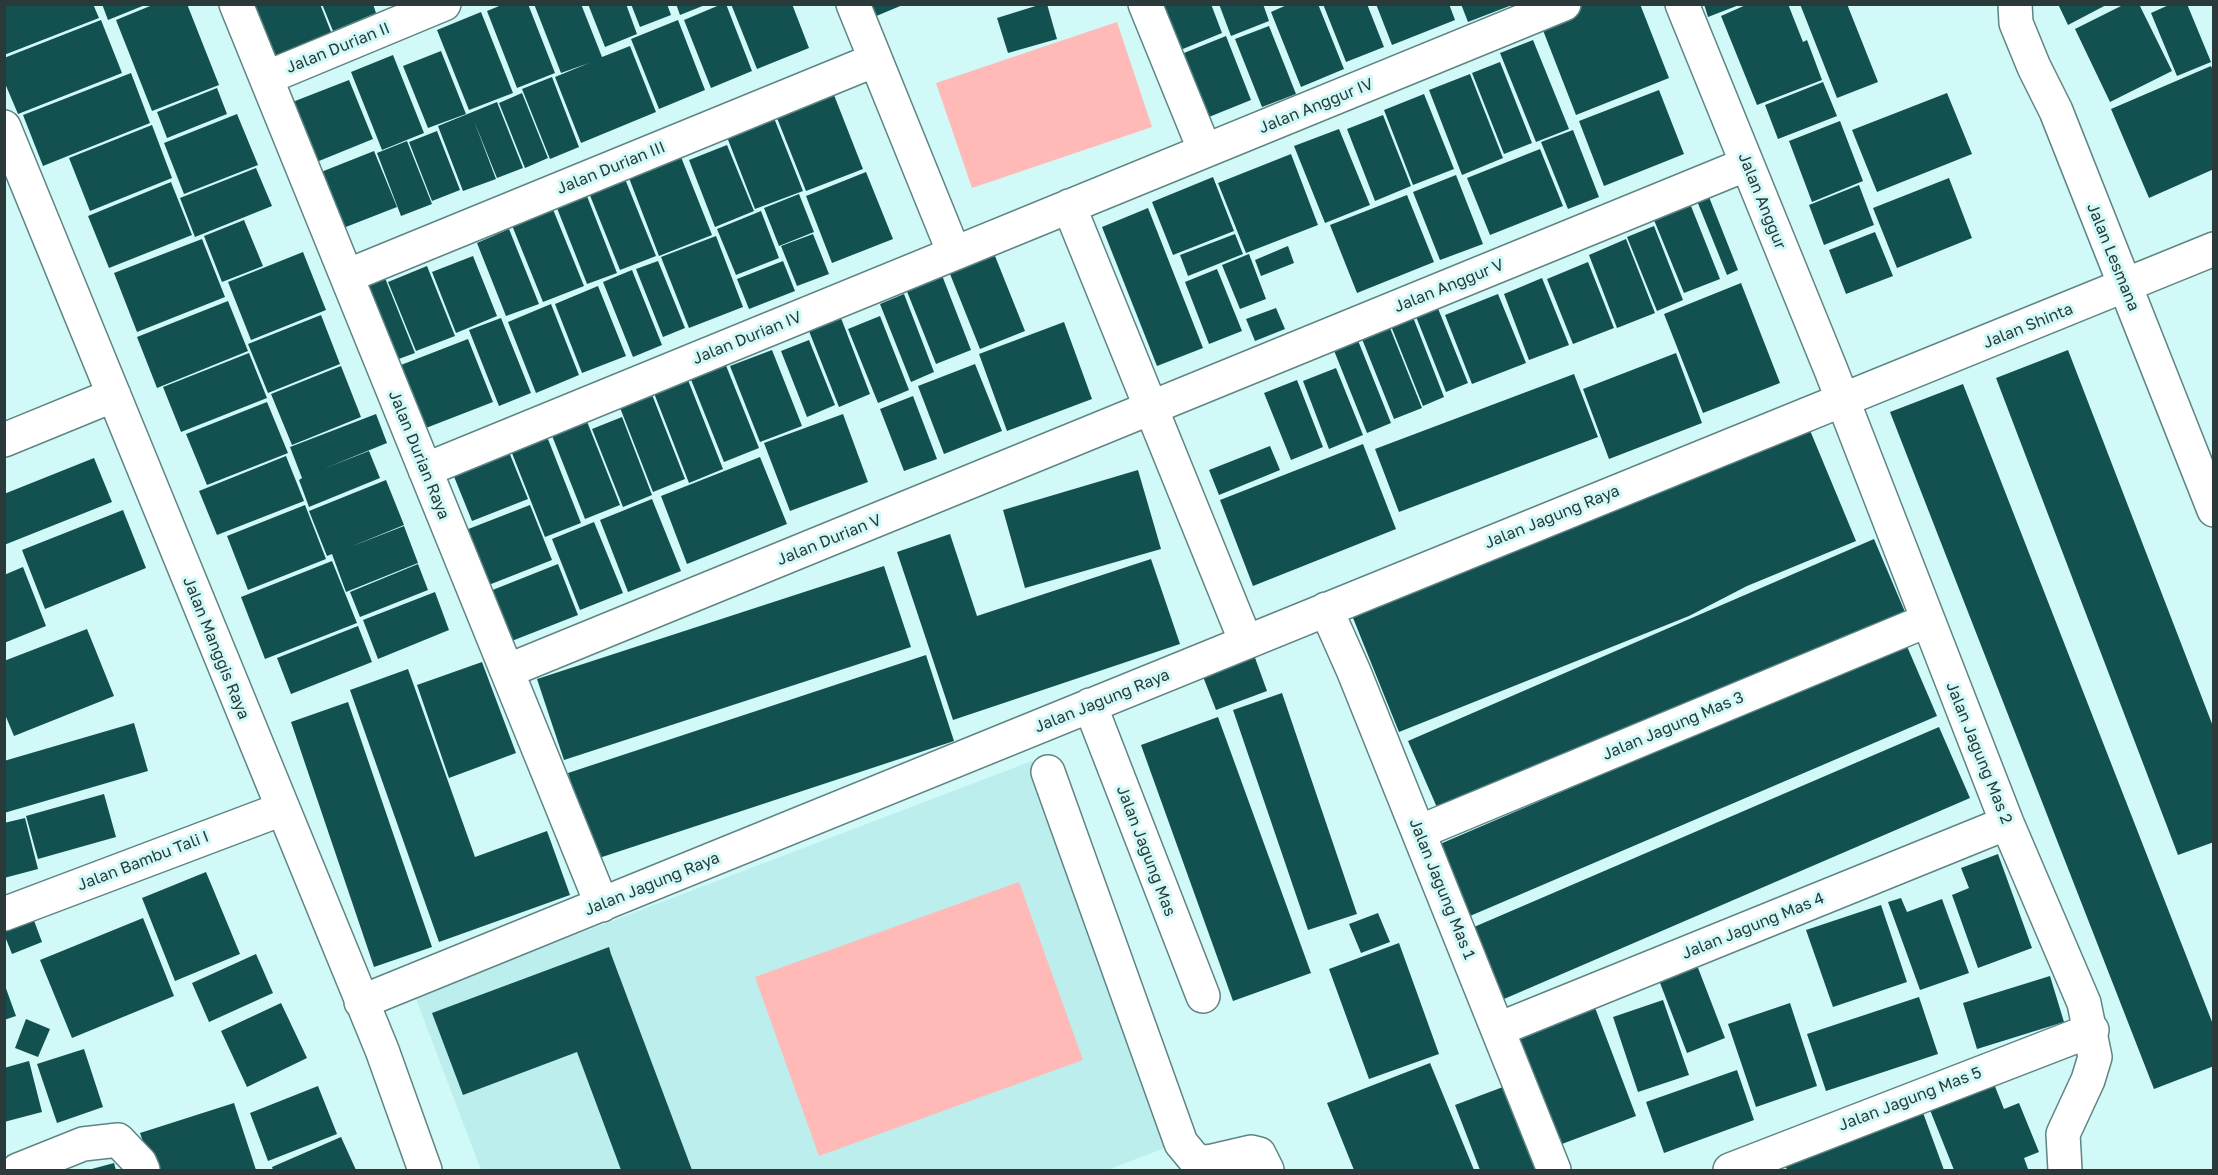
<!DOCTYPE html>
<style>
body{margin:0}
#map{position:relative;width:2218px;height:1175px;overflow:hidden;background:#d0f9f8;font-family:"Golos Text",sans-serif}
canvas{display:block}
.frame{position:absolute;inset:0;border:6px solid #2a3a3a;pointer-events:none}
</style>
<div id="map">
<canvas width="2218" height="1175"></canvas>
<div class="frame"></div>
</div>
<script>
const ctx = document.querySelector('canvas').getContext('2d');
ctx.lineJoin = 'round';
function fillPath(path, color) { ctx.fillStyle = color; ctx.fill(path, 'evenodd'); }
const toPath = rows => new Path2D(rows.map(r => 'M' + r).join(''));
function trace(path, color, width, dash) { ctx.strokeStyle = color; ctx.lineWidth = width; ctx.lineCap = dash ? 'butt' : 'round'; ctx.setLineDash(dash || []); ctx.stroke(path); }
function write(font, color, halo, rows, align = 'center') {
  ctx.font = font + ' "Golos Text",sans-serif'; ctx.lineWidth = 6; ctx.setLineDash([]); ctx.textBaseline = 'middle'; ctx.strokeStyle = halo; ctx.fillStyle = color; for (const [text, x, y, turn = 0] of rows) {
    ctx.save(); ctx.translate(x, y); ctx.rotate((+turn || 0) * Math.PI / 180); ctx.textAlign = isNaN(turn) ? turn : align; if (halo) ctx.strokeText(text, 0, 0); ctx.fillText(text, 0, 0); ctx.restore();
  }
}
fillPath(toPath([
 [1032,761,1040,771,1178,1143,1107,1170,481,1170,415,996]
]), '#bbeeed');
fillPath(toPath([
 [1117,22,1152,127,972,188,936,83],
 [1019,882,1083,1060,819,1156,755,977]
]), '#ffbab7');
fillPath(toPath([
 [4,4,93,4,99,18,4,55],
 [102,4,145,4,145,5,108,20],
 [155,4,187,4,219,85,152,111,116,20],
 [244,4,320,4,333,37,267,63],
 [322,4,373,4,376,13,333,31],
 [504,4,528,4,555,73,517,88,487,11],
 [534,4,581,4,602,57,630,46,656,112,581,143,555,77,589,63,561,73],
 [588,4,626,4,637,34,605,47],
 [631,4,667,4,671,15,640,27],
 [676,4,705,4,705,5,680,15],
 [722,4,726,4,752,71,711,88,684,20],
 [731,4,792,4,809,48,757,69],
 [869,4,905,4,874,17],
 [1042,4,1047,4,1057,39,1008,53,997,18],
 [1154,4,1211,4,1222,33,1173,53],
 [1219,4,1263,4,1269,21,1231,36],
 [1289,4,1318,4,1344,69,1301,87,1271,12],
 [1323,4,1367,4,1384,47,1346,62],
 [1376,4,1449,4,1455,20,1392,45],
 [1461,4,1511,4,1512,5,1468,22],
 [1578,4,1640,4,1669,78,1576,115,1539,20],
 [1704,4,1739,4,1739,5,1708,17],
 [1748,4,1788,4,1803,42,1807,40,1822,80,1757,105,1721,16],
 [1800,4,1847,4,1878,82,1837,98],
 [2058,4,2108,4,2068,25],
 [2125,4,2139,4,2172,71,2110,102,2075,29],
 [2171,4,2187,4,2211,62,2177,76,2151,13],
 [481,12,513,93,469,110,437,30],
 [101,20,122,73,18,114,4,81,4,58],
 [678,20,705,90,659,109,631,39],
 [1269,26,1296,94,1262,107,1235,39],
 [1226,36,1251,100,1204,119,1179,55],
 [1533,40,1569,129,1536,142,1500,53],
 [441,51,466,114,428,128,403,66],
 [393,55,424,133,382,150,351,72],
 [1500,62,1532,143,1504,154,1472,73],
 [2211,66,2214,73,2214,169,2149,198,2111,109],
 [131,73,150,123,43,166,23,115],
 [1470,74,1503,158,1462,175,1429,90],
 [552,77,579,147,550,159,522,89],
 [349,80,373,139,314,163,290,103],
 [1823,82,1837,116,1778,139,1765,105],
 [217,88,227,114,167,138,157,112],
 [1659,90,1684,154,1604,186,1579,121],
 [522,93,548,158,525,168,499,103],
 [1947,93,1972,154,1877,192,1852,130],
 [1424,94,1454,169,1413,185,1384,110],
 [834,95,863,169,806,191,777,118],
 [497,102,523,168,497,178,474,121,496,179,463,191,438,126],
 [237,114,258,165,184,194,164,143],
 [1383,115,1411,186,1375,201,1347,129],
 [774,118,803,191,755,209,727,137],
 [1840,121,1863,181,1812,202,1789,141],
 [152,125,172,178,90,211,69,158],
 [1339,129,1370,205,1325,223,1294,146],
 [1573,130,1599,197,1568,209,1541,142],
 [437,131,460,190,432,201,409,142],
 [407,141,432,204,401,216,377,153],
 [727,145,754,211,715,227,689,160],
 [1540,149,1563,206,1490,235,1467,178],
 [374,151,397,207,333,232,311,176],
 [1291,154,1318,225,1246,253,1218,183],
 [681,157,712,235,659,256,629,178],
 [256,168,272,206,195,237,180,198],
 [866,172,893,239,832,263,806,196],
 [1456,175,1483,244,1440,260,1413,192],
 [1213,177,1234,231,1173,255,1152,202],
 [1949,178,1972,238,1897,268,1873,208],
 [625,179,656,256,620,270,589,193],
 [171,182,192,235,109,268,88,216],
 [1859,185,1874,225,1824,245,1809,205],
 [585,191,617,273,587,284,555,203],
 [1707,192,1738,270,1727,275,1695,196],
 [799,194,814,232,779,246,764,208],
 [1407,195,1434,262,1357,293,1330,225],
 [550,202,584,286,543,302,509,218],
 [1691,206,1720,279,1684,293,1654,220],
 [1148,208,1203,348,1157,366,1102,227],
 [761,211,779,258,736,275,717,229],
 [244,220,263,266,222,282,204,236],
 [1654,226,1683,300,1657,311,1627,237],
 [509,229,539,304,506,316,477,243],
 [1875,232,1893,276,1846,294,1829,250],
 [813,234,829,274,797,286,781,246],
 [1235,234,1243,254,1188,276,1180,255],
 [716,236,743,307,689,328,661,257],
 [202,239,225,297,137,332,114,273],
 [1626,239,1655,313,1617,328,1589,255],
 [989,241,1025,331,980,349,944,259],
 [1288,246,1294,263,1261,276,1255,260],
 [303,252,326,310,251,340,228,282],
 [1249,254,1266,299,1240,309,1222,265],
 [473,256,497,316,456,333,432,272],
 [658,261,685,328,663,337,636,269],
 [783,261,795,291,749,309,737,279],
 [1588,262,1614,328,1573,344,1547,279],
 [938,265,971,350,936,364,902,279],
 [427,266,455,336,416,351,388,282],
 [381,268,415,353,385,364,352,280],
 [1217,269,1242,331,1209,344,1185,282],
 [632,270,662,345,633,357,603,282],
 [1542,278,1569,345,1529,360,1504,294],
 [1741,283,1780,383,1703,413,1664,314],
 [598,286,626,356,582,373,555,304],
 [904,294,934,372,911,382,880,304],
 [1498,294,1526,363,1472,384,1445,315],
 [1433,296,1468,383,1446,392,1411,304],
 [228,301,248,351,157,388,137,337],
 [551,304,579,375,536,393,508,322],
 [1276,308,1285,329,1255,341,1246,319],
 [1411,312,1444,397,1423,406,1389,321],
 [321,315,340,364,268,393,248,344],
 [880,316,909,390,878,403,848,329],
 [501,318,531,393,499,406,469,330],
 [841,318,870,394,839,407,809,331],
 [1386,318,1422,408,1394,419,1358,329],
 [1064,322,1092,399,1007,431,979,354],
 [1355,333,1391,423,1367,433,1331,343],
 [468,339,493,402,413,433,388,370],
 [809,340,835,405,807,417,781,351],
 [772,350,802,426,760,442,730,366],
 [2068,350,2214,729,2214,842,2178,855,1996,378],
 [249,353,267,398,181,432,163,387],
 [1676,353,1702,423,1609,459,1583,389],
 [725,363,759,448,724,462,690,377],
 [975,364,1002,431,944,454,918,386],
 [341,366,361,417,292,445,271,394],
 [1336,368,1363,435,1329,449,1303,381],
 [1574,374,1598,437,1399,512,1375,449],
 [686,375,723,469,689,483,652,388],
 [1297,380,1323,447,1291,460,1264,393],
 [1963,384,2214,1027,2214,1066,2154,1089,1890,412],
 [649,387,685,479,653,492,617,400],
 [913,396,937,459,904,471,880,409],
 [267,402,288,453,207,485,186,434],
 [376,414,387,443,323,469,369,451,380,478,309,507,299,480,302,478,290,447],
 [584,414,620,505,585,519,549,428],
 [843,414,868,482,790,511,764,443],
 [622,417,652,495,623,507,592,429],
 [1809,428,1856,541,1747,586,1689,616,1399,732,1351,613],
 [544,429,581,523,545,537,508,443],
 [1363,444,1396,529,1253,586,1220,500],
 [1270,446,1280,470,1219,495,1209,470],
 [509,452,528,499,472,521,453,474],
 [286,456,304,501,217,535,199,491],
 [760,457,787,524,687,564,661,496],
 [94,458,112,502,4,545,4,494],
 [1138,470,1161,549,1025,588,1003,510],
 [386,480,404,525,350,547,404,526,418,563,346,592,332,554,327,556,309,511],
 [652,499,681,571,628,592,600,520],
 [305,505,326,559,248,590,227,536],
 [530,505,552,560,476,590,453,535],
 [123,510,146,568,45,609,22,550],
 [594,522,623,593,580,610,552,539],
 [950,534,977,616,1151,559,1180,644,953,720,897,552],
 [1874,539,1905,612,1439,812,1408,741],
 [332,561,357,623,265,659,241,597],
 [418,564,428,590,360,617,350,592],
 [558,564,578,615,499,646,480,595],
 [884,566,911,647,564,760,537,679],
 [23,567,46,626,4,643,4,575],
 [435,592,449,630,378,659,363,620],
 [358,626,372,662,291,694,277,658],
 [87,629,114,696,14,736,4,712,4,661],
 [1906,644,1937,716,1470,916,1440,844],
 [926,655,954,741,596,859,568,773],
 [1254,655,1267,691,1216,710,1202,674],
 [482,662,516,753,449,778,417,685],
 [408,669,475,857,547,831,570,895,439,942,350,690],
 [1282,693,1357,914,1308,930,1233,710],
 [348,702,432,947,374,967,291,722],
 [1218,717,1311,973,1233,1001,1141,745],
 [134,723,148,771,4,813,4,761],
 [1939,727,1970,798,1504,999,1474,927],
 [104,794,116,837,38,859,26,816],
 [25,818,38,869,4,878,4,823],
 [1998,854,2032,948,1978,968,1952,895,1969,888,1961,868],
 [206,872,240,954,175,981,142,898],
 [1901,898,1907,912,1942,899,1969,973,1920,990,1888,902],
 [1881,905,1907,982,1833,1007,1806,930],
 [30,910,42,942,12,954,4,934,4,920],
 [1378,913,1390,942,1361,953,1349,924],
 [143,918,174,996,72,1038,40,960],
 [1399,943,1439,1054,1369,1079,1329,969],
 [609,947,611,954,692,1170,621,1170,577,1052,463,1095,432,1013],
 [256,954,273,993,209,1022,192,983],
 [1695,960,1725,1038,1687,1053,1657,975],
 [2050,976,2064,1022,1977,1049,1963,1003],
 [4,983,16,1016,4,1020],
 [1919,997,1938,1054,1826,1091,1807,1034],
 [1663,1000,1689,1075,1638,1092,1613,1017],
 [281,1003,307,1058,247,1087,221,1031],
 [1790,1003,1817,1086,1756,1107,1728,1024],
 [1594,1005,1636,1116,1554,1147,1512,1036],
 [26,1019,50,1029,38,1057,15,1048],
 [84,1049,103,1107,57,1123,37,1064],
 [29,1061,42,1112,4,1122,4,1068],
 [1430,1063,1474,1170,1354,1170,1327,1103],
 [1737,1070,1754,1120,1664,1153,1646,1102],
 [1994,1084,2004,1109,2019,1103,2039,1152,2024,1158,2028,1169,2026,1170,1954,1170,1930,1110],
 [318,1086,337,1134,268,1161,250,1113],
 [1503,1087,1535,1170,1480,1170,1455,1105],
 [1918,1099,1944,1170,1787,1170,1781,1154],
 [234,1103,256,1170,153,1170,140,1133],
 [341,1137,356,1170,273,1170,272,1167],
 [114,1163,116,1170,88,1170]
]), '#135151');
const minor = toPath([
 [236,4,602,905],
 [853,4,954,253],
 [1145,4,1205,151],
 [1682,4,1831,370,2007,823,2084,1003,2095,1057,2088,1080,2063,1134,2065,1170],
 [2015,4,2016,23,2034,67,2056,111,2214,510],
 [266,78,444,4],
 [4,127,382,1050,425,1170],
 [1069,206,1246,642],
 [347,276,875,60],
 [4,440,114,395],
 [425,470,1564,4],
 [1326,609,1354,672,1554,1170],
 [507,671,1747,164],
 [1090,705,1203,996],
 [1048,772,1181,1143,1196,1161,1208,1162,1251,1152,1259,1154,1267,1170],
 [1419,832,1926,621],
 [4,914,282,809],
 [361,1002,2214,249],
 [1499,1029,2007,823],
 [18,1170,83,1144,118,1140,140,1163,143,1170],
 [1730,1170,2092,1030]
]);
trace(minor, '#5e8483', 36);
trace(minor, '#fff', 33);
write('16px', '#2a3a3a', '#d0f9f8', [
 ["Jalan Durian II",338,48,-22],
 ["Jalan Anggur IV",1316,106,-22],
 ["Jalan Durian III",611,168,-22],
 ["Jalan Anggur",1762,201,68],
 ["Jalan Lesmana",2113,257,68],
 ["Jalan Anggur V",1449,286,-22],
 ["Jalan Shinta",2028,326,-22],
 ["Jalan Durian IV",747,338,-22],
 ["Jalan Durian Raya",419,455,68],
 ["Jalan Jagung Raya",1552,517,-22],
 ["Jalan Durian V",829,540,-22],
 ["Jalan Manggis Raya",216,648,68],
 ["Jalan Jagung Raya",1102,701,-22],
 ["Jalan Jagung Mas 3",1673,726,-23],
 ["Jalan Jagung Mas 2",1979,753,68],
 ["Jalan Jagung Mas",1146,851,69],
 ["Jalan Bambu Tali I",143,861,-21],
 ["Jalan Jagung Raya",652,884,-22],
 ["Jalan Jagung Mas 1",1442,889,68],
 ["Jalan Jagung Mas 4",1753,926,-22],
 ["Jalan Jagung Mas 5",1910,1099,-21]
]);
</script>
